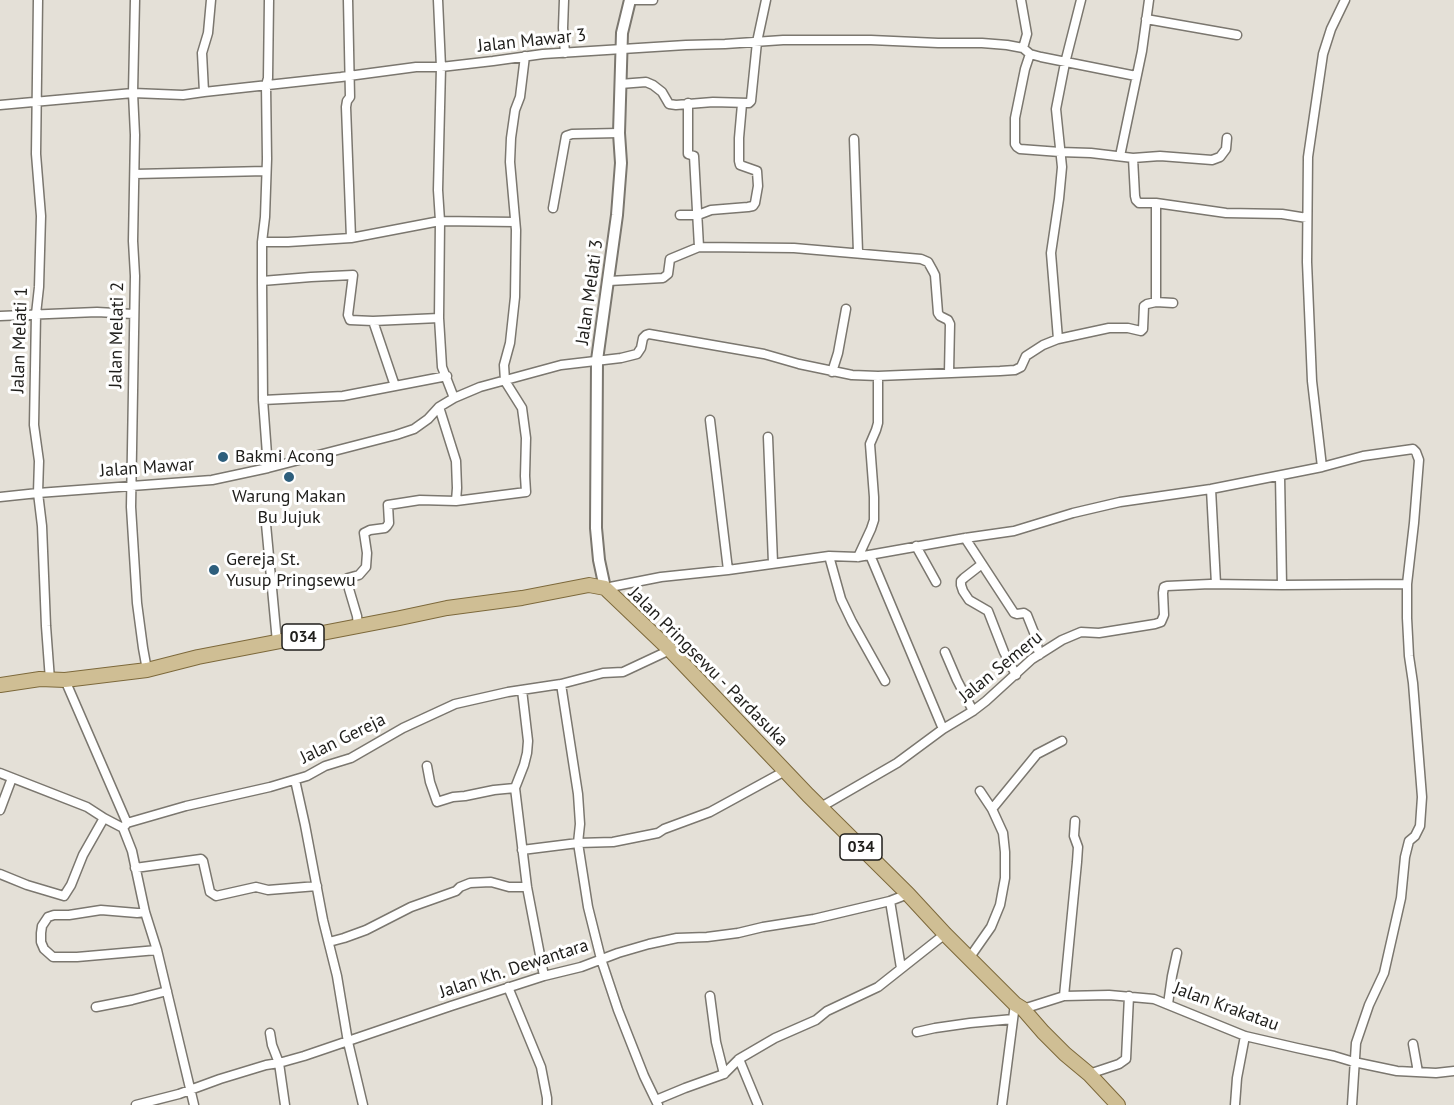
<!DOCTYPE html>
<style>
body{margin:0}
canvas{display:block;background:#e4e0d7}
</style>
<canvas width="1454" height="1105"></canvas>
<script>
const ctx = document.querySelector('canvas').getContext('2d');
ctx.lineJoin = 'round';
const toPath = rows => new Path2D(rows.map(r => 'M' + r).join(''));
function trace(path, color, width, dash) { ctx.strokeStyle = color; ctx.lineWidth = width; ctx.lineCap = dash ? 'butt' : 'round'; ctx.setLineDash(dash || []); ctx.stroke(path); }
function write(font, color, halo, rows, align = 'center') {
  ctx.font = font + ' "PT Sans",sans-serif'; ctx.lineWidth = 6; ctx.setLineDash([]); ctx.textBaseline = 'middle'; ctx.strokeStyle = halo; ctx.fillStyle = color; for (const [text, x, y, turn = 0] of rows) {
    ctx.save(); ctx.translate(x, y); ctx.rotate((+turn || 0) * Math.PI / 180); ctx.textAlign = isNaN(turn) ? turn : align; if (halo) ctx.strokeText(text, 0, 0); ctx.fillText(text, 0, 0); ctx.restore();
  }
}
const minor = toPath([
 [38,0,36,154,41,216,39,287,36,314,34,425,39,461,38,493,42,526,46,626,50,680],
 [135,0,133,93,135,135,133,241,135,276,131,507,137,603,143,648,147,670],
 [348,0,350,97,347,101,346,107,351,238],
 [438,0,441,67,438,190,440,221,439,318,442,367,454,398],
 [564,0,563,28,565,53],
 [630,0,653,0],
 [1021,0,1027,34,1023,48],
 [1146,19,1237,35],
 [1030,54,1025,69,1015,118,1015,144,1017,147,1020,149,1060,152,1091,153,1133,158,1160,156,1212,160,1220,157,1226,149,1227,138],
 [620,84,646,82,653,85,662,92,669,104,676,105,713,102,749,103,751,101,757,42,766,0],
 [204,92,202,53,208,33,211,0],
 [688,103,688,154,694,156,699,247],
 [0,105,133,93,183,95,204,92,341,77,416,67,441,67,493,61,543,54,686,45,725,44,783,40,871,40,938,43,982,43,1007,45,1023,48,1030,54,1041,57,1136,76],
 [854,139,858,252],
 [1120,156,1142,51,1149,0],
 [1133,158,1135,196,1136,200,1139,203,1156,203,1226,213,1282,214,1307,218],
 [135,174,266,171],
 [553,208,566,136,572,134,619,133],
 [680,215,698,215,711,210,748,207,753,206,755,203,758,186,757,171,740,165,739,161,739,138,742,104],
 [262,242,288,242,351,238,440,221,515,222],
 [262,281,311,277,353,275,348,315,350,320,373,321,439,318],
 [609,281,663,278,668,274,670,259,699,247,794,248,921,259,928,262,933,271,935,275,938,313,940,316,948,320,950,324,949,373],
 [1156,302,1156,203],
 [0,316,97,312,133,314],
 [373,321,395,386],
 [1058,339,1051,253,1059,199,1062,167,1056,109,1065,63,1081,0],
 [832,372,838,353,846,309],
 [263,400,343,396,447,376],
 [439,407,456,461,457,488,456,501],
 [710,420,728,570],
 [768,437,773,563],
 [1322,467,1312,381,1307,262,1308,157,1323,54,1331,29,1345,0],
 [268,468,263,400,262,283,262,242,265,217,267,159,266,85,268,78,269,0],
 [1280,476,1282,585],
 [1211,489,1216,584],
 [0,497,38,493,212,480,268,468,396,435,414,429,428,419,439,407,454,398,480,387,561,365,621,358,637,354,641,348,643,338,646,335,649,334,764,354,799,364,852,375,878,376,1000,371,1015,370,1021,367,1026,356,1043,345,1058,339,1109,328,1128,328,1141,331,1143,329,1144,306,1147,304,1156,302,1173,303],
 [266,524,277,642],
 [965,538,1014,613,1017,614,1024,613,1027,615,1035,635,1039,655],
 [916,546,936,582],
 [870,555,943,729],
 [829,556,841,599,852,622,885,681],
 [858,557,871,529,874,520,874,497,870,444,876,430,878,423,878,376],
 [982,564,964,578,961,581,961,585,963,591,969,600,988,611,1004,652,1016,675],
 [605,588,661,577,728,570,829,556,858,557,965,538,1014,531,1073,513,1120,502,1211,489,1322,467,1363,456,1413,449,1416,452,1419,460,1414,523,1407,584,1407,618,1409,656,1413,683,1422,797,1420,826,1415,836,1409,841,1405,857,1401,898,1384,973,1369,1005,1356,1043,1352,1105],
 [358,626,357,616,349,589,348,578,359,575,366,567,367,553,364,533,370,530,385,528,387,526,389,523,388,505,420,500,456,501,526,492,525,476,526,438,522,408,505,381,504,365,510,343,515,297,516,230,510,162,511,138,515,110,520,97,525,56],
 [945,652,957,680,973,711],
 [65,680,127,823],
 [561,684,578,794,580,824,578,843,588,907,601,959,618,1010,644,1076,658,1105],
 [522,690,528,741,527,753,524,765,515,788,527,887,544,976],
 [427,766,430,782,437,802,453,797,465,796,494,790,515,788],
 [0,773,87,807,104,818,123,828],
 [295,780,305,825,323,920,337,976,348,1042,363,1105],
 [821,807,897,763,943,729,973,711,986,701,1032,659,1062,640,1081,632,1099,633,1155,624,1161,622,1164,615,1163,593,1164,587,1167,586,1210,584,1282,585,1407,584],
 [992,809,1037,754,1062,741],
 [0,810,12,778],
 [123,828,127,823,186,806,270,787,307,776,325,766,351,758,403,728,455,704,508,692,561,684,603,673,623,672,670,650],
 [123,828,132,851,145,912,157,950,194,1105],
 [522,850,578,843,613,842,658,833,664,829,710,812,785,771],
 [135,868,201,859,203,861,210,892,216,896,256,887,268,890,317,886],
 [0,874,27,885,64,896,71,885,83,855,104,818],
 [890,901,901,968],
 [145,912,137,913,101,910,69,915,54,915,48,917,42,926,41,933,41,942,44,949,53,957,77,957,157,950],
 [329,942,344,938,366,930,411,907,456,891,460,887,470,883,491,882,509,887,527,887],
 [970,957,991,927,1000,905,1005,878,1005,852,1003,833,992,809,980,791],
 [508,987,541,1067,547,1098,547,1105],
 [710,996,716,1042,724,1074],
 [1064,996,1077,862,1078,847,1074,836,1075,821],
 [1168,1004,1172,976,1177,953],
 [96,1007,132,1000,167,991],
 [1023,1009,1064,996,1109,995,1154,999,1245,1036,1297,1048,1334,1056,1354,1062,1397,1071,1436,1073,1454,1071],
 [917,1032,935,1028,970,1023,1013,1019],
 [270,1033,272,1045,279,1063,285,1105],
 [1413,1044,1418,1072],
 [739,1059,758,1105],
 [1089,1074,1119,1064,1126,1059,1129,996],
 [656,1100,685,1088,724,1074,739,1059,775,1038,816,1020,827,1011,878,987,945,934],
 [136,1105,179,1094,220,1079,266,1065,279,1063,304,1056,451,1006,544,976,581,967,618,953,649,944,677,938,707,937,738,933,763,927,814,919,890,901,908,894],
 [1002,1105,1015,1004],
 [1235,1105,1237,1078,1245,1036]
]);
const tertiary = toPath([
 [605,588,599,560,596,528,597,360,617,215,621,163,619,133,622,33,630,0]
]);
const primary = toPath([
 [0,685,40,679,65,680,147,670,198,657,400,618,447,608,522,598,589,585,605,588,670,650,808,795,908,894,945,934,1015,1004,1023,1009,1043,1032,1065,1054,1089,1074,1118,1105]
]);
trace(minor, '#7b776f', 11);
trace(tertiary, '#7b776f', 14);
trace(primary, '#7d693b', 16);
trace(minor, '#fff', 8);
trace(tertiary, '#fff', 10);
trace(primary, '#cfbe94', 14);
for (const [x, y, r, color] of [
 [223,457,6,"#2d5e7c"],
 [289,477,6,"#2d5e7c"],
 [214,570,6,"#2d5e7c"]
]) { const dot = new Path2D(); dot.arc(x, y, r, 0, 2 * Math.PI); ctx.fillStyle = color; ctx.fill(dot); trace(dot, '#fff', 2); }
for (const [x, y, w] of [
 [303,637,42],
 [861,847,42]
]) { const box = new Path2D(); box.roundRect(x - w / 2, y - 13, w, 26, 4.5); ctx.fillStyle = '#fff'; ctx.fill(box); trace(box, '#1f1e1b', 1.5); }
write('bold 16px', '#1f1e1b', null, [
 ["034",303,637],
 ["034",861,847]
]);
write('18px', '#1f1e1b', '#fff', [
 ["Jalan Mawar 3",532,41,-6],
 ["Jalan Melati 3",590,292,-82],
 ["Jalan Melati 2",117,335,-89],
 ["Jalan Melati 1",20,340,-88],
 ["Jalan Mawar",147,468,-4],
 ["Jalan Pringsewu - Pardasuka",708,667,45],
 ["Jalan Semeru",1001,667,-39],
 ["Jalan Gereja",343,739,-26],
 ["Jalan Kh. Dewantara",514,969,-18],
 ["Jalan Krakatau",1226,1007,20]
]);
write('18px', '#1f1e1b', '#fff', [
 ["Bakmi Acong",235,457],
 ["Warung Makan",289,497,"center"],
 ["Bu Jujuk",289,518,"center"],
 ["Gereja St.",226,560],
 ["Yusup Pringsewu",226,581]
], 'left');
</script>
